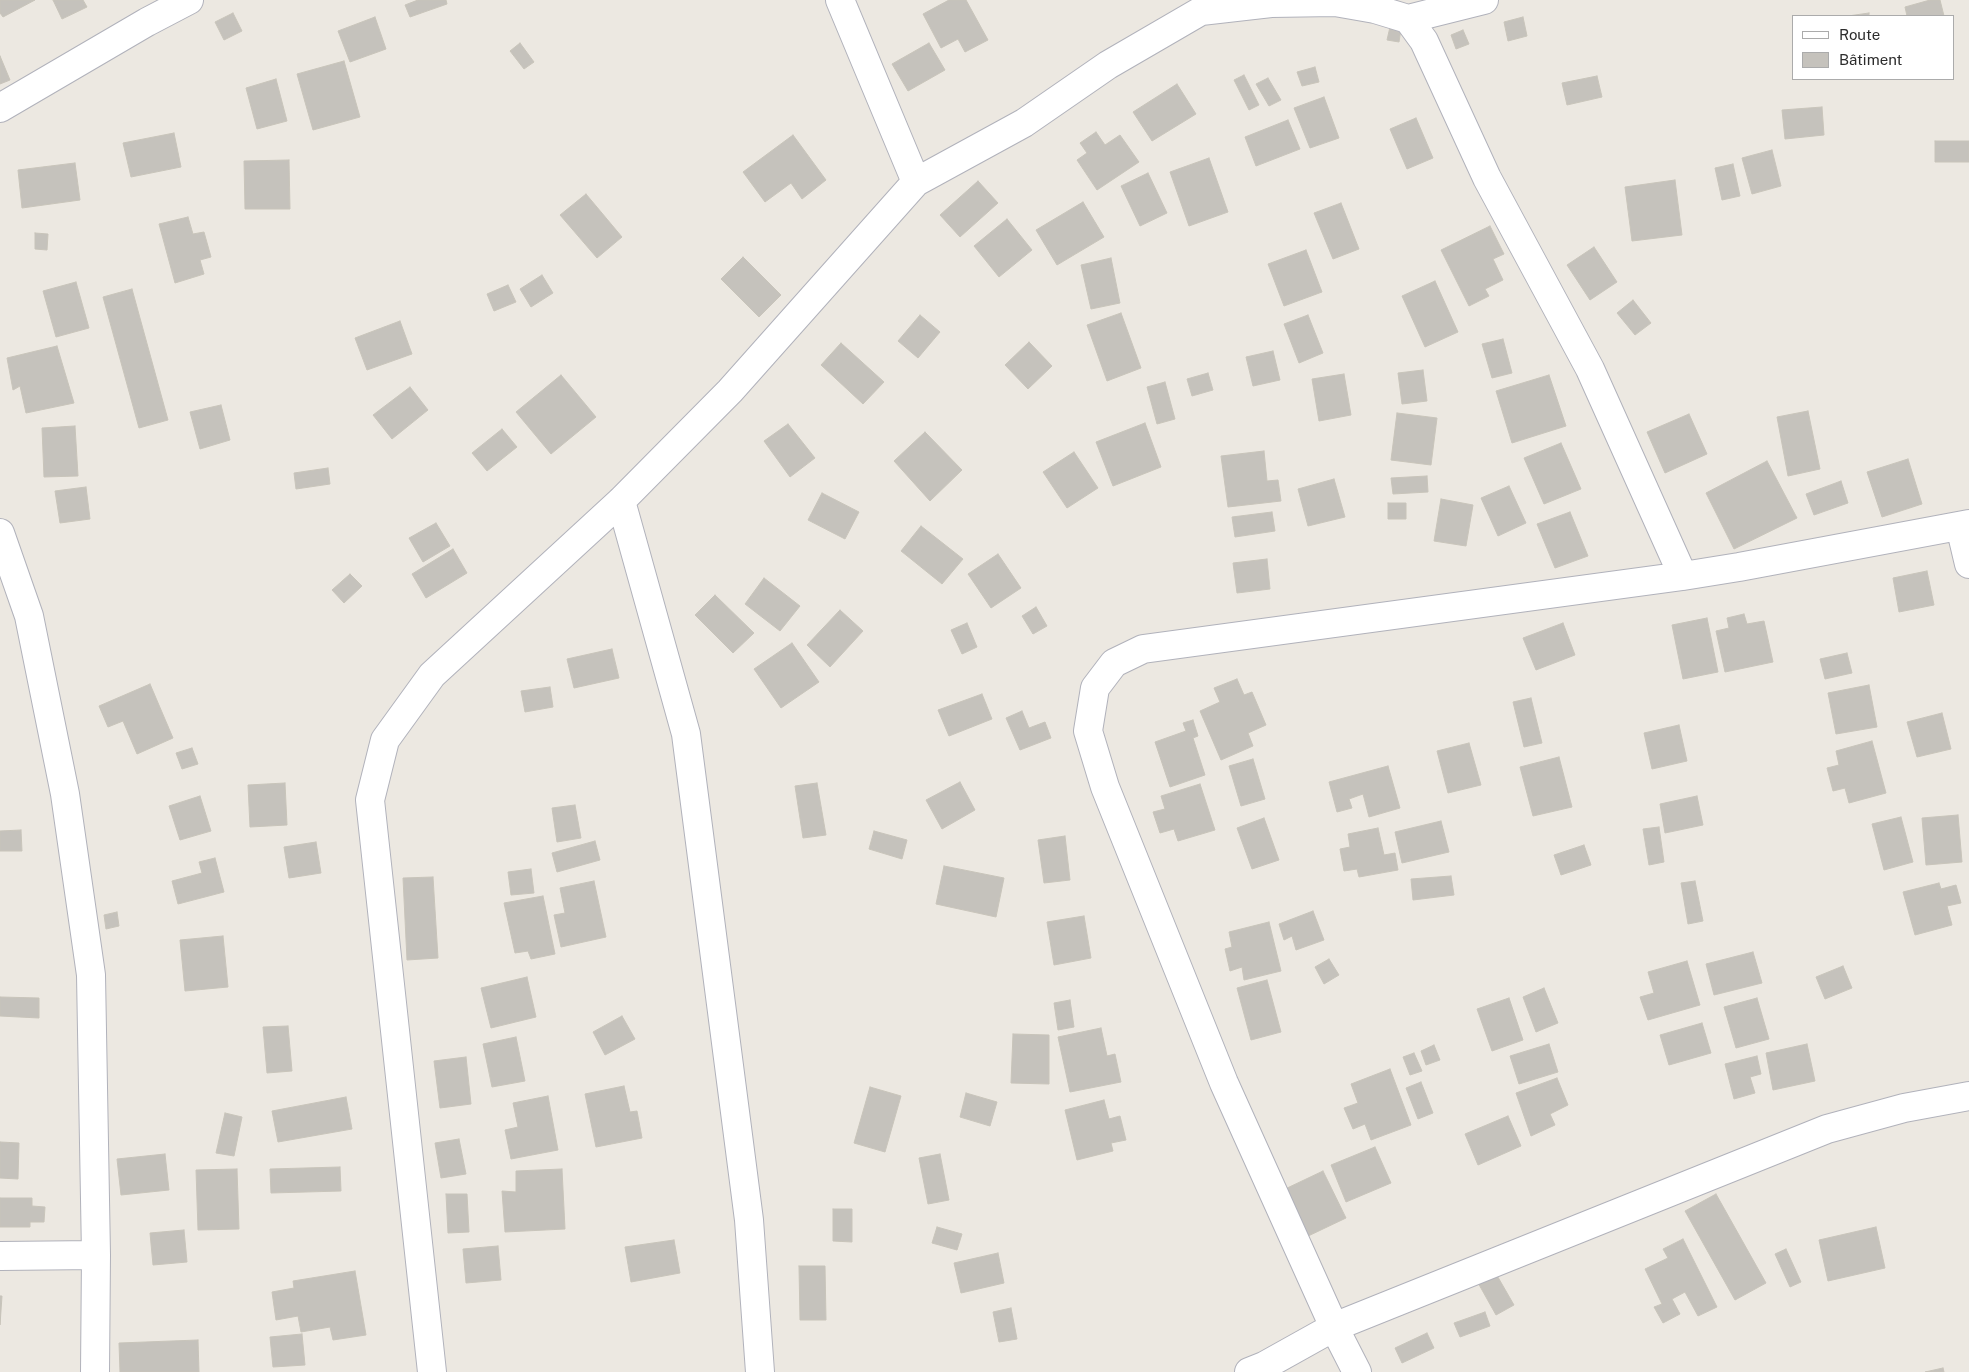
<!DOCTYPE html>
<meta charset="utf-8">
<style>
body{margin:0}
#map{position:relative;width:1969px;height:1372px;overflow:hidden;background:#ece8e1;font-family:"Public Sans",sans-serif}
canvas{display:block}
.legend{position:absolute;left:1792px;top:15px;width:162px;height:65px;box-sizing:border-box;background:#fff;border:1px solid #ababab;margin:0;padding:6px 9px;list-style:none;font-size:15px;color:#2c2c2c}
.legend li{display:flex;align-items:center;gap:10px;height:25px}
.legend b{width:25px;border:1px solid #ababab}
</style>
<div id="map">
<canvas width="1969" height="1372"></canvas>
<ul class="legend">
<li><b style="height:6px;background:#fff"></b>Route</li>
<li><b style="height:14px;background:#c5c2bc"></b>Bâtiment</li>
</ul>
</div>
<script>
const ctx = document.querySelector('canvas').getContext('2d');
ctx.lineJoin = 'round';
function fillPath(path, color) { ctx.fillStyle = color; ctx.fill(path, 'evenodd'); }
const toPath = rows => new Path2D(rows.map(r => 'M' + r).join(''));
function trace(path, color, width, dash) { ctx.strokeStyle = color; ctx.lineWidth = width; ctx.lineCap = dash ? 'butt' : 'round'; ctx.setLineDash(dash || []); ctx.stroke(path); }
const building = toPath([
 [0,0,35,0,3,17,0,13,0,0],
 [53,0,83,0,87,7,62,19,53,0],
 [418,0,446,0,447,4,410,17,405,5,418,0],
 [949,0,966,0,988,40,965,52,958,39,941,48,923,14,949,0],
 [1930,0,1940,0,1944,16,1907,16,1905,7,1930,0],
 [233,13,242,31,224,40,215,22,233,13],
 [1869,13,1869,16,1848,16,1869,13],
 [375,17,386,49,350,62,338,31,375,17],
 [1523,17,1527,36,1508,41,1504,22,1523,17],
 [1390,27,1401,29,1399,42,1387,40,1390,27],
 [1463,30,1469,44,1456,49,1451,35,1463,30],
 [520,43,534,62,524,69,510,51,520,43],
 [929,43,945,70,908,91,892,64,929,43],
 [0,56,10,80,0,84,0,56],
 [344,61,360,117,313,130,297,74,344,61],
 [1315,67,1319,82,1302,86,1297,72,1315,67],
 [1244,75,1259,105,1249,110,1234,80,1244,75],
 [1597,76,1602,97,1567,105,1562,83,1597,76],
 [1268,78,1281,100,1269,106,1256,84,1268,78],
 [276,79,287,121,257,129,246,88,276,79],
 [1177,84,1196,114,1152,141,1133,112,1177,84],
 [1324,97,1339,138,1310,148,1294,108,1324,97],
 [1822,107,1824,135,1785,139,1782,110,1822,107],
 [1416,118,1433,158,1407,169,1390,129,1416,118],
 [1288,120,1300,149,1256,166,1245,137,1288,120],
 [1096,132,1105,145,1120,135,1139,162,1097,190,1077,160,1087,153,1080,143,1096,132],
 [174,133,181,167,131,177,123,143,174,133],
 [793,135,826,180,802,199,791,183,765,202,743,172,793,135],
 [1935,141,1969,141,1969,162,1935,162,1935,141],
 [1772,150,1781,186,1752,194,1742,158,1772,150],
 [1209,158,1228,212,1189,226,1170,172,1209,158],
 [289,160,290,209,245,209,244,161,289,160],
 [75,163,80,200,22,208,18,170,75,163],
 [1733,164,1740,196,1722,200,1715,168,1733,164],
 [1148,173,1167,213,1140,226,1121,186,1148,173],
 [1675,180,1682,235,1632,241,1625,187,1675,180],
 [978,181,998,203,960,237,940,215,978,181],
 [586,194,622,237,597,258,560,215,586,194],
 [1083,202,1104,237,1057,265,1036,230,1083,202],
 [1341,203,1359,249,1333,259,1314,213,1341,203],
 [188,217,193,234,204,232,211,257,200,260,204,274,175,283,159,224,188,217],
 [1007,219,1032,250,999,277,974,246,1007,219],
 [1490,226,1504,254,1493,259,1503,280,1485,289,1489,296,1469,306,1441,250,1490,226],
 [35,233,48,234,47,250,35,249,35,233],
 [1594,247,1617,282,1590,300,1567,265,1594,247],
 [1306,250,1322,292,1284,306,1268,264,1306,250],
 [743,257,781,295,759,317,721,279,743,257],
 [1111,258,1120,303,1091,309,1081,265,1111,258],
 [542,275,553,293,531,307,520,289,542,275],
 [1435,281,1458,332,1425,347,1402,296,1435,281],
 [76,282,89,328,56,337,43,291,76,282],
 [508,285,516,302,494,311,487,294,508,285],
 [132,289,168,420,139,428,103,297,132,289],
 [1633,300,1651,323,1635,335,1617,313,1633,300],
 [1121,313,1141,368,1107,381,1087,325,1121,313],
 [920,315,940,332,918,358,898,341,920,315],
 [1308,315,1323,353,1299,363,1284,324,1308,315],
 [400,321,412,354,367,370,355,338,400,321],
 [1503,339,1512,373,1492,378,1482,344,1503,339],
 [1029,342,1052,366,1028,389,1005,365,1029,342],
 [841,343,884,382,863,404,821,365,841,343],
 [57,346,74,403,26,413,20,386,13,390,7,358,57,346],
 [1273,351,1280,380,1253,386,1246,357,1273,351],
 [1423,370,1427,401,1402,404,1398,373,1423,370],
 [1208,373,1213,390,1192,396,1187,379,1208,373],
 [1344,374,1351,415,1319,421,1312,379,1344,374],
 [561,375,596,417,551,454,516,412,561,375],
 [1549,375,1566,426,1512,443,1496,391,1549,375],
 [1165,382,1175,419,1157,424,1147,387,1165,382],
 [410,387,428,410,392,439,373,415,410,387],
 [221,405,230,440,200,449,190,412,221,405],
 [1808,411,1820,469,1788,476,1777,417,1808,411],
 [1397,413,1437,418,1431,465,1391,460,1397,413],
 [1689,414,1707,454,1665,473,1647,432,1689,414],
 [1145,423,1161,467,1113,486,1096,442,1145,423],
 [788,424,815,458,790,477,764,441,788,424],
 [75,426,78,476,44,477,42,428,75,426],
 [502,429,517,447,487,471,472,453,502,429],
 [925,432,962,470,930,501,894,461,925,432],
 [1561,443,1581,489,1544,504,1524,458,1561,443],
 [1264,451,1267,481,1278,480,1281,501,1228,507,1221,456,1264,451],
 [1074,452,1098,488,1067,508,1043,472,1074,452],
 [1908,459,1922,504,1882,517,1867,472,1908,459],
 [1767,461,1797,518,1734,549,1706,493,1767,461],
 [328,468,330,484,296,489,294,473,328,468],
 [1427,476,1428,492,1393,494,1391,478,1427,476],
 [1334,479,1345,517,1308,526,1298,489,1334,479],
 [1841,481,1848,503,1814,515,1806,494,1841,481],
 [1509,486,1526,523,1498,536,1481,498,1509,486],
 [86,487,90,519,60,523,55,491,86,487],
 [822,493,859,512,845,539,808,520,822,493],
 [1441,499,1473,505,1466,546,1434,541,1441,499],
 [1388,503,1406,503,1406,519,1388,519,1388,503],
 [1272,512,1275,531,1235,537,1232,517,1272,512],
 [1570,512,1588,556,1555,568,1537,524,1570,512],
 [436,523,450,546,423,562,409,538,436,523],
 [921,526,963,559,942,584,901,551,921,526],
 [453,549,467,573,426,598,412,574,453,549],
 [998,554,1021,588,991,608,968,574,998,554],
 [1267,559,1270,589,1237,593,1233,563,1267,559],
 [1927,571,1934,605,1899,612,1893,578,1927,571],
 [350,574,362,586,344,603,332,590,350,574],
 [764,578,800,606,780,631,745,604,764,578],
 [715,595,754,633,733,653,695,615,715,595],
 [1036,607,1047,626,1033,634,1022,616,1036,607],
 [840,610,863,631,830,667,807,645,840,610],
 [1744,614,1747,624,1764,621,1773,662,1725,672,1716,631,1729,628,1727,618,1744,614],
 [1707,618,1718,672,1683,679,1672,625,1707,618],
 [967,623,977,647,962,654,951,630,967,623],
 [1563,623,1575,655,1536,670,1523,638,1563,623],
 [792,643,819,682,781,708,754,669,792,643],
 [612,649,619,678,574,688,567,659,612,649],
 [1847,653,1852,673,1825,679,1820,659,1847,653],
 [1237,679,1244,695,1252,692,1266,725,1248,733,1253,746,1221,760,1200,711,1220,702,1214,688,1237,679],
 [150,684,173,738,137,754,123,721,108,727,99,706,150,684],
 [1869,685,1877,727,1836,734,1828,693,1869,685],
 [550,687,553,707,525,712,521,691,550,687],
 [982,694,992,719,949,736,938,710,982,694],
 [1531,698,1542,743,1524,747,1513,702,1531,698],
 [1022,711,1029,728,1045,722,1051,738,1020,750,1006,718,1022,711],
 [1942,713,1951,749,1917,757,1907,722,1942,713],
 [1193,720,1198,736,1193,738,1205,775,1170,787,1155,742,1186,731,1183,723,1193,720],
 [1679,725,1687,761,1652,769,1644,733,1679,725],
 [1872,741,1886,793,1849,803,1845,788,1833,791,1827,768,1839,765,1836,751,1872,741],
 [1469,743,1481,785,1448,793,1437,751,1469,743],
 [192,748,198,764,182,769,176,753,192,748],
 [1559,757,1572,807,1533,816,1520,767,1559,757],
 [1253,759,1265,799,1241,806,1229,766,1253,759],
 [1388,766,1400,808,1369,817,1363,794,1349,799,1352,808,1337,812,1329,782,1388,766],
 [960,782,975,810,942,829,926,800,960,782],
 [285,783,287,825,250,827,248,785,285,783],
 [817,783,826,835,803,838,795,786,817,783],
 [1200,784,1215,830,1178,841,1174,829,1160,833,1153,812,1165,809,1161,796,1200,784],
 [200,796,211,831,180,840,169,806,200,796],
 [1697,796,1703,825,1665,833,1660,804,1697,796],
 [575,805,581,838,557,842,552,808,575,805],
 [1958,815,1962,862,1926,865,1922,818,1958,815],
 [1901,817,1913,862,1884,870,1872,824,1901,817],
 [1264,818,1279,860,1252,869,1237,828,1264,818],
 [1441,821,1449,852,1402,863,1395,832,1441,821],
 [1659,827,1664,862,1649,865,1643,829,1659,827],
 [1378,828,1384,855,1395,853,1398,870,1359,877,1357,869,1344,871,1340,849,1350,847,1348,834,1378,828],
 [21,830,22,851,0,851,0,831,21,830],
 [874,831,907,840,902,859,869,849,874,831],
 [1065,836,1070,880,1044,883,1038,840,1065,836],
 [595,841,600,860,557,872,552,853,595,841],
 [316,842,321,873,289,878,284,847,316,842],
 [1584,845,1591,865,1561,875,1554,855,1584,845],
 [215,858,224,892,178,904,172,881,202,873,199,862,215,858],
 [944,866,1004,878,996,917,936,904,944,866],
 [531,869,534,893,511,895,508,872,531,869],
 [1451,876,1454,895,1413,900,1411,879,1451,876],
 [433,877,438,958,407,960,403,878,433,877],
 [594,881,606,937,561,947,554,915,565,913,560,888,594,881],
 [1695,881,1703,921,1688,924,1681,883,1695,881],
 [1939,883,1941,889,1956,885,1961,903,1947,906,1952,925,1915,935,1903,892,1939,883],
 [543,896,555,954,531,959,528,951,515,953,504,903,543,896],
 [1313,911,1324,940,1296,950,1292,936,1284,940,1279,924,1313,911],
 [117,912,119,926,106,929,104,915,117,912],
 [1084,916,1091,958,1054,965,1047,922,1084,916],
 [1269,922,1281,971,1244,980,1242,967,1230,971,1225,949,1232,947,1229,932,1269,922],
 [223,936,228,987,185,991,180,940,223,936],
 [1753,952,1762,983,1714,995,1706,964,1753,952],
 [1329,959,1339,975,1324,984,1315,967,1329,959],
 [1687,961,1700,1005,1648,1020,1640,997,1654,993,1648,972,1687,961],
 [1843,966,1852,988,1825,999,1816,977,1843,966],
 [527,977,536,1017,491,1028,481,988,527,977],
 [1267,980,1281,1032,1251,1040,1237,988,1267,980],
 [1544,988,1558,1023,1536,1032,1523,997,1544,988],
 [0,997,39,998,39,1018,0,1016,0,997],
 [1509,998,1523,1040,1492,1051,1477,1009,1509,998],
 [1757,998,1769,1039,1736,1048,1724,1007,1757,998],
 [1070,1000,1074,1027,1058,1030,1054,1003,1070,1000],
 [622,1016,635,1039,605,1055,593,1032,622,1016],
 [1702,1023,1711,1053,1669,1065,1660,1035,1702,1023],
 [288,1026,292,1071,267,1073,263,1027,288,1026],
 [1101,1028,1107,1056,1115,1054,1121,1082,1070,1092,1058,1037,1101,1028],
 [1013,1034,1049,1035,1049,1084,1011,1083,1013,1034],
 [516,1037,525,1081,492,1087,483,1044,516,1037],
 [1549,1044,1558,1072,1519,1084,1510,1056,1549,1044],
 [1807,1044,1815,1081,1773,1090,1766,1053,1807,1044],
 [1434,1045,1440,1060,1426,1065,1421,1051,1434,1045],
 [1414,1053,1422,1071,1410,1075,1403,1057,1414,1053],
 [1757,1056,1761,1074,1750,1077,1755,1093,1734,1099,1725,1064,1757,1056],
 [466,1057,471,1104,440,1108,434,1061,466,1057],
 [1390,1069,1411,1125,1371,1140,1365,1124,1353,1129,1344,1108,1358,1103,1351,1084,1390,1069],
 [1557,1078,1568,1105,1550,1114,1555,1125,1531,1136,1516,1093,1557,1078],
 [1421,1082,1433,1113,1418,1119,1406,1088,1421,1082],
 [624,1086,630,1112,637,1111,642,1138,596,1147,585,1094,624,1086],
 [870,1087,901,1096,885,1152,854,1143,870,1087],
 [966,1093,997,1102,990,1126,960,1117,966,1093],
 [548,1096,558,1150,511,1159,505,1130,518,1127,513,1103,548,1096],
 [346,1097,352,1129,278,1142,272,1111,346,1097],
 [1104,1100,1109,1119,1120,1116,1126,1140,1111,1143,1113,1151,1077,1160,1065,1110,1104,1100],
 [225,1113,242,1117,234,1156,216,1153,225,1113],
 [1508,1116,1521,1146,1478,1165,1465,1134,1508,1116],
 [459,1139,466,1174,441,1178,435,1143,459,1139],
 [0,1142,19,1143,18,1179,0,1178,0,1142],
 [1375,1147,1391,1183,1346,1202,1331,1165,1375,1147],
 [165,1154,169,1190,121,1195,117,1159,165,1154],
 [940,1154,949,1200,928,1204,919,1158,940,1154],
 [340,1167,341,1191,271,1193,270,1169,340,1167],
 [237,1169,239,1229,198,1230,196,1170,237,1169],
 [562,1169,565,1229,505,1232,502,1191,516,1192,516,1171,562,1169],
 [1323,1171,1346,1218,1304,1238,1283,1190,1323,1171],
 [446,1194,467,1194,469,1232,448,1233,446,1194],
 [1716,1194,1766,1283,1735,1300,1685,1211,1716,1194],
 [0,1198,32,1198,32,1206,45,1207,44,1222,30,1222,30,1227,0,1227,0,1198],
 [833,1209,852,1209,852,1242,833,1241,833,1209],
 [937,1227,962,1234,957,1250,932,1243,937,1227],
 [1876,1227,1885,1268,1828,1281,1819,1240,1876,1227],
 [184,1230,187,1262,153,1265,150,1233,184,1230],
 [1683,1239,1717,1307,1698,1316,1685,1292,1672,1299,1680,1314,1663,1323,1654,1307,1662,1304,1645,1269,1668,1258,1663,1249,1683,1239],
 [674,1240,680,1273,631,1282,625,1247,674,1240],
 [498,1246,501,1280,466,1283,463,1249,498,1246],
 [1786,1249,1801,1282,1790,1287,1775,1254,1786,1249],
 [998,1253,1004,1283,961,1293,954,1263,998,1253],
 [799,1266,825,1266,826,1320,800,1320,799,1266],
 [355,1271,366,1335,333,1340,330,1327,301,1332,298,1316,276,1320,272,1292,294,1288,293,1281,355,1271],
 [1495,1272,1514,1305,1496,1315,1477,1281,1495,1272],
 [0,1296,2,1296,0,1325,0,1296],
 [1011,1308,1017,1339,999,1342,993,1312,1011,1308],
 [1485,1312,1490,1326,1460,1337,1454,1323,1485,1312],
 [1427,1333,1434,1348,1402,1363,1395,1348,1427,1333],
 [302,1334,305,1365,273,1367,270,1337,302,1334],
 [198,1340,199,1372,120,1372,119,1343,198,1340],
 [1943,1368,1944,1372,1925,1372,1943,1368]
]);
fillPath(building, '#c5c2bc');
trace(building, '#c8c4ba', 1);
const street = toPath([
 [840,0,916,182],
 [1408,19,1424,41,1487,178,1590,369,1683,576],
 [0,108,147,22,189,0],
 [621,501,686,734,749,1220,760,1372],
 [1960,526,1969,564],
 [0,533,29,616,65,794,91,975,96,1255,95,1372],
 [0,1256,96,1255],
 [432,1372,370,800,385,740,432,675,621,501,730,391,916,182,1024,123,1108,65,1201,11,1271,3,1335,2,1375,9,1408,19,1484,0],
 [1249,1372,1264,1366,1334,1327,1827,1129,1904,1108,1969,1096],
 [1357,1372,1334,1327,1224,1083,1105,787,1088,731,1095,688,1114,663,1143,649,1683,576,1739,567,1969,524]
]);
trace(street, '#b1b2bb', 30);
trace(street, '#fff', 28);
</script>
